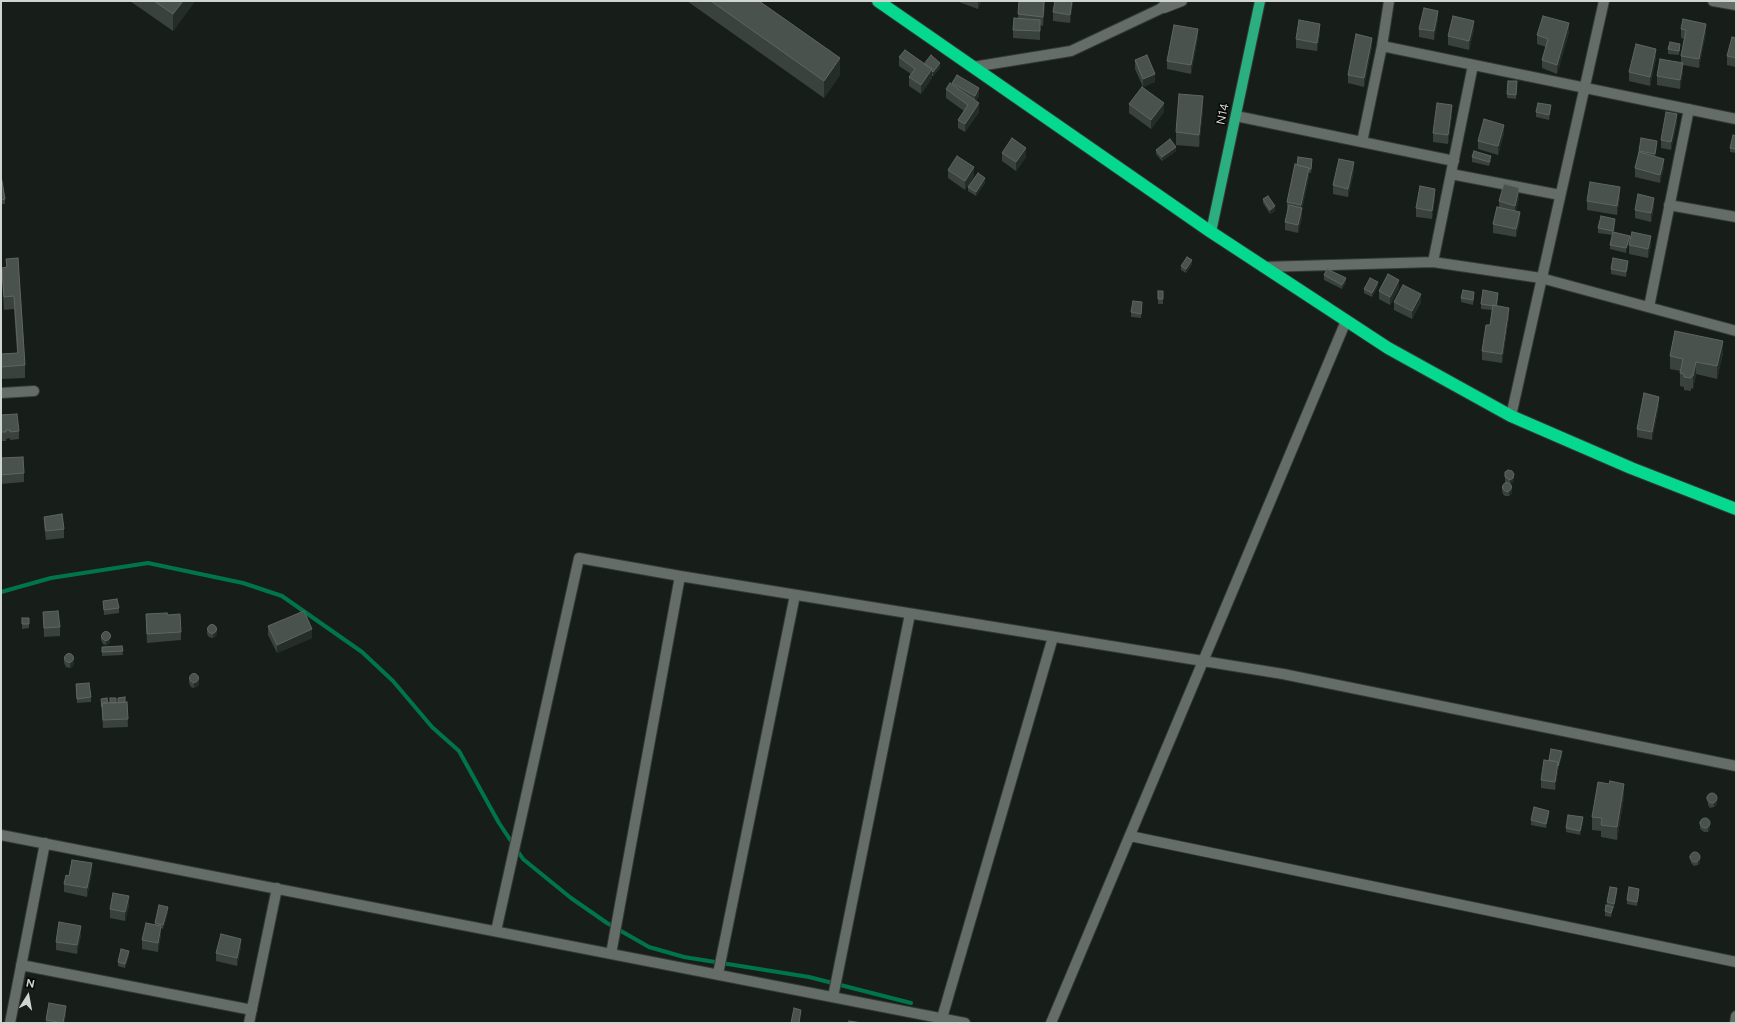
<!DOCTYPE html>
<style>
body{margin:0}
#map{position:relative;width:1737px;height:1024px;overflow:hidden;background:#171e1a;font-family:Figtree,sans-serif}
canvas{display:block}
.frame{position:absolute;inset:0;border:2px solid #d0d5d2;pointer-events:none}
.north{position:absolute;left:8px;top:976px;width:40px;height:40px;-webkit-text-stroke:3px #050706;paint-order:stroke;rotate:11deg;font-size:11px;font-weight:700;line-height:16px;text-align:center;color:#d0d5d2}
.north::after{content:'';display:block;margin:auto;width:14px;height:18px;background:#d0d5d2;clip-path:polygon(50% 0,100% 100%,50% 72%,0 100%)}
</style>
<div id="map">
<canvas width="1737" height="1024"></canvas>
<div class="frame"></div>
<div class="north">N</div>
</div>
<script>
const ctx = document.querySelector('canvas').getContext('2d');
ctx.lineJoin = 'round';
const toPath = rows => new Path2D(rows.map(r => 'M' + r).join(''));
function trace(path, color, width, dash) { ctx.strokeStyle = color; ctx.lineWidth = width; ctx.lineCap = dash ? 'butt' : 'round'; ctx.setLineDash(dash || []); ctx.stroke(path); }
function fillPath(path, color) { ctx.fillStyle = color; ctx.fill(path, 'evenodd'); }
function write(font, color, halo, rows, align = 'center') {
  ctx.font = font + ' Figtree,sans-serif'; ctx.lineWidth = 3; ctx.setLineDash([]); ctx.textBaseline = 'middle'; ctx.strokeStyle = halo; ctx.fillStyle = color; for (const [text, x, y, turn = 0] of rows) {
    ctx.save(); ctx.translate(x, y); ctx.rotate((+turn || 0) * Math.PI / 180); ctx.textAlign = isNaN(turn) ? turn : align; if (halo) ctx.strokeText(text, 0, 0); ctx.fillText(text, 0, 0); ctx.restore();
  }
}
trace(toPath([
 [1,592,51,578,148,563,243,583,282,596,362,652,393,681,432,727,459,751,499,823,523,859,571,898,607,923,649,947,684,957,809,977,911,1003]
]), '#00754b', 4);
const minor = toPath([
 [1713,1,1736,5],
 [1164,8,1182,1],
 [1382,46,1736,119],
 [973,67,1071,51,1160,9,1169,1],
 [1236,116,1454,161],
 [1362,142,1382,46,1389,1],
 [1451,174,1560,195],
 [1669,205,1736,217],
 [1433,262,1473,65],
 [1263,267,1433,262,1541,278,1736,331],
 [1649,307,1689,109],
 [1,393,34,391],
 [1511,416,1604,1],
 [1,835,965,1023],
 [1130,836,1736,962],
 [496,931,579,558,680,576,1283,674,1736,766],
 [611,954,680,576],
 [21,965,252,1010],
 [718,974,795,595],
 [833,997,910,614],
 [942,1018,1053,637],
 [10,1023,45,843],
 [249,1023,277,888],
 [1051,1023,1346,321],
 [1735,1023,1736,1016]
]);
const major = toPath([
 [1211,232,1260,1]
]);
const highway = toPath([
 [878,1,1211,232,1388,348,1511,416,1631,468,1736,509]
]);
trace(minor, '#343936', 12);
trace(major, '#343936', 12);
trace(highway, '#343936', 14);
trace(minor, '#646d68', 10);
trace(major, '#2bae80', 10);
trace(highway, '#05d990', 12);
fillPath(toPath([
 [130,1,195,1,173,31],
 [687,1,759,1,840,75,824,98],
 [956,1,981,1,978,9],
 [1019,1,1047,1,1047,2,1045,2,1043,26,1040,25,1040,40,1013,38,1013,30,1018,19],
 [1055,1,1073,1,1070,23,1053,21,1053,12],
 [1438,19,1434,40,1419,37,1419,29],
 [1474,29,1469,50,1448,45,1448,36],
 [1681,29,1706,32,1699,68,1683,65,1683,72,1680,89,1657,85,1657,76,1681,63,1681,56,1685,39,1681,38],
 [1736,31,1736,67,1727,65,1727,56,1735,38],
 [1569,32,1557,74,1542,68,1542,60,1546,47,1537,44,1537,35],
 [1320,33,1317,51,1296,48,1296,39],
 [1198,37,1191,74,1167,69,1167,61],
 [1372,46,1364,87,1348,83,1348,75],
 [1680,48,1679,55,1668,54,1668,49],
 [899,57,924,64,940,68,933,76,932,76,932,78,921,94,909,86,909,77,911,74,899,66],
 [1656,58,1650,86,1629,81,1629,72],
 [1135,60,1155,82,1143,87,1135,69],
 [1517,81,1516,99,1507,98,1507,94],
 [952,83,979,96,976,101,979,112,965,132,958,128,958,120,964,111,946,98,946,89,952,84],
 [1129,104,1164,112,1151,129,1129,113],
 [1203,109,1199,147,1176,145,1176,132],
 [1551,110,1549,120,1536,117,1536,112],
 [1452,114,1448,144,1433,142,1433,133],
 [1677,123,1671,150,1661,148,1661,140],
 [1504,133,1498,155,1478,149,1478,141],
 [1736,136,1736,153,1730,152,1730,148],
 [1657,146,1655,156,1664,167,1660,183,1635,177,1635,168,1639,151],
 [1156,150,1176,151,1162,161,1156,154],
 [1002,153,1026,157,1016,171,1002,161],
 [1472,157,1491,160,1489,166,1472,162],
 [1312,163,1311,173,1309,173,1309,176,1302,209,1302,217,1298,233,1285,230,1285,222,1288,211,1287,211,1287,202],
 [948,170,974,176,965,190,948,178],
 [1354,171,1348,197,1333,194,1333,185],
 [1,182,5,199,5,204,1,204],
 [985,183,976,196,968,191,968,187],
 [1620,196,1617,215,1587,210,1587,201],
 [1435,197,1432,219,1416,217,1416,208],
 [1519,197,1516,211,1520,220,1516,237,1493,233,1493,224,1499,207,1499,201],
 [1263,199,1275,211,1270,214,1263,203],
 [1654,207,1651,222,1635,218,1635,210],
 [1615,223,1614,232,1630,236,1626,253,1610,249,1610,245,1612,235,1598,233,1598,228],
 [1629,245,1651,245,1648,258,1629,254],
 [18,258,25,365,25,378,1,379,1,354,17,353,14,309,4,310,2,281,2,268,6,267,6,259],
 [1192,264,1186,273,1181,270,1181,266],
 [1628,265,1626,277,1611,274,1611,269],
 [1324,275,1346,282,1342,289,1324,280],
 [1378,286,1372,297,1364,293,1364,289],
 [1399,288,1390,305,1379,299,1379,291],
 [1158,291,1163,291,1163,304,1158,304],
 [1474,297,1473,305,1461,302,1461,298],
 [1498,297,1497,306,1509,316,1502,363,1482,360,1482,351,1490,325,1492,310,1481,309,1481,304],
 [1394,302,1421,302,1412,319,1394,310],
 [1142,306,1141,318,1131,317,1131,312],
 [1723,353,1717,379,1696,374,1693,389,1691,388,1691,391,1684,390,1684,387,1680,386,1680,371,1670,369,1670,356],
 [1659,405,1652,440,1637,437,1637,429],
 [1,415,19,431,19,439,10,440,10,438,6,439,6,441,1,441],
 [1,458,24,473,24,482,1,484],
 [1505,472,1514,479,1513,482,1510,484,1512,493,1509,496,1505,496,1503,494,1502,490,1502,486,1506,482,1505,482],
 [44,517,64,529,64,538,46,540,44,525],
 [103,601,119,608,119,613,104,615],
 [43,612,60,627,60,636,44,637],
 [146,614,168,615,181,632,181,640,147,643],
 [22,618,29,624,29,628,22,629],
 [268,626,312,638,277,653,268,635],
 [207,630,217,633,216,636,213,638,209,637,207,634],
 [101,636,110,639,110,643,106,645,103,644,101,640],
 [122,646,123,655,102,656,102,647],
 [64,659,74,662,73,666,70,668,66,667,64,663],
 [189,679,199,682,198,686,194,688,191,687,189,683],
 [76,684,91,697,91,702,77,703],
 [110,698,116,703,118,703,118,698,125,702,127,702,128,727,103,728,101,699,108,703,110,703],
 [1562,755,1558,770,1555,790,1541,788,1541,780,1549,760],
 [1624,797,1617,840,1601,837,1601,831,1592,830,1592,817],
 [1707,797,1717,804,1714,807,1710,808,1708,805],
 [1549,815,1546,828,1531,825,1531,820],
 [1700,821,1710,829,1708,832,1704,832,1700,829],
 [1583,822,1580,835,1566,832,1566,828],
 [1690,855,1700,863,1698,865,1694,866,1691,863],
 [92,872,87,897,64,892,64,884,69,876],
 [1617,892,1614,908,1613,908,1611,917,1605,916,1605,911,1607,905,1607,902],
 [1639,893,1637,906,1627,904,1627,900],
 [129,905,125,921,110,918,110,909],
 [168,912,163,929,161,928,161,935,158,952,142,949,142,940,155,925,155,923],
 [81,935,77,954,56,950,56,942],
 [241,947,237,966,216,961,216,953],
 [129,955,125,968,118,966,118,962],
 [66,1015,64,1023,46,1023,46,1020]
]), '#3a423d');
fillPath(toPath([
 [183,1,195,1,173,31,173,14],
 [978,1,981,1,978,9],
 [1044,1,1045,6,1043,26,1043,17],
 [1072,1,1073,1,1070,23,1070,15],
 [1438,11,1438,19,1434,40,1434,31],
 [1474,21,1474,29,1469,50,1469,41],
 [1569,23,1569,32,1557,74,1557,65],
 [1320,24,1320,33,1317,51,1317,43],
 [1706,24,1706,32,1699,68,1699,59],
 [1198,29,1198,37,1191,74,1191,65],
 [1372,38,1372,46,1364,87,1364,78],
 [1656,49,1656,58,1650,86,1650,77],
 [840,58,840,75,824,98,824,81],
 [940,63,940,68,933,76,933,72],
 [1683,63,1683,72,1680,89,1680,80],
 [932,69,932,78,921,94,921,85],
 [1155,74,1155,82,1143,87,1143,79],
 [979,88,979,96,975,104,975,96],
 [1203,96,1203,109,1199,147,1199,135],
 [979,103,979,112,965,132,965,124],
 [1164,103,1164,112,1151,129,1151,120],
 [1452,105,1452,114,1448,144,1448,135],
 [1551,105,1551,110,1549,120,1549,115],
 [1677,114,1677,123,1671,150,1671,142],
 [1504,125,1504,133,1498,155,1498,146],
 [1657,141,1657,146,1655,158,1655,154],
 [1176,147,1176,151,1162,161,1162,157],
 [1026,148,1026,157,1016,171,1016,162],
 [1664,159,1664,167,1660,183,1660,175],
 [1354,162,1354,171,1348,197,1348,189],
 [974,167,974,176,965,190,965,181],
 [1309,168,1309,176,1302,209,1302,217,1298,233,1298,225,1301,213,1301,205],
 [985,178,985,183,976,196,976,192],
 [1620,187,1620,196,1617,215,1617,206],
 [1519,188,1519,197,1515,214,1515,206],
 [1435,189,1435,197,1432,219,1432,211],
 [1654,198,1654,207,1651,222,1651,213],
 [1275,206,1275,211,1270,214,1270,210],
 [1520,212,1520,220,1516,237,1516,229],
 [1615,219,1615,223,1613,235,1613,231],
 [1630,236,1630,240,1626,253,1626,248],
 [1651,236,1651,245,1648,258,1648,249],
 [1192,260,1192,264,1186,273,1186,269],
 [1628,261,1628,265,1626,277,1626,272],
 [1346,278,1346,282,1342,289,1342,285],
 [1399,280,1399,288,1390,305,1390,297],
 [1378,282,1378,286,1372,297,1372,293],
 [1421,294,1421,302,1412,319,1412,311],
 [1509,308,1509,316,1502,363,1502,354],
 [1723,341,1723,353,1717,379,1717,366],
 [1696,362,1696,374,1693,389,1693,376],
 [1659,397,1659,405,1652,440,1652,432],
 [1514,474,1514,479,1513,482,1510,484,1510,480],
 [1512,488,1512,493,1509,496,1509,491],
 [217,628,217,633,216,636,213,638,213,634],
 [312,629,312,638,277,653,277,645],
 [110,635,110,643,106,645,106,641],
 [74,658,74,662,73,666,70,668,70,663],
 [199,678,199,682,198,686,194,688,194,683],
 [1562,751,1562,755,1558,770,1558,766],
 [1558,762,1558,770,1555,790,1555,782],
 [1624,784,1624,797,1617,840,1617,827],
 [1717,800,1717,804,1714,807,1714,803],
 [1549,811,1549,815,1546,828,1546,824],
 [1583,817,1583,822,1580,835,1580,831],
 [1710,824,1710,829,1708,832,1708,827],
 [1700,858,1700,863,1698,865,1698,861],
 [92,863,92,872,87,897,87,888],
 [1617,888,1617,892,1614,908,1614,904],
 [1639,889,1639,893,1637,906,1637,902],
 [129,896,129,905,125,921,125,912],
 [168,907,168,912,163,929,163,925],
 [81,926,81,935,77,954,77,945],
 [161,926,161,935,158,952,158,943],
 [241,939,241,947,237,966,237,958],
 [129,951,129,955,125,968,125,964],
 [66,1006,66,1015,64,1023,63,1023]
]), '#252d28');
const building = toPath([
 [154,1,183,1,173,14,154,1],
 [711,1,759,1,840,58,824,81,711,1],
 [1019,1,1044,1,1043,17,1018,14,1019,1],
 [1055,1,1072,1,1070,15,1053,12,1055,1],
 [1424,8,1438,11,1434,31,1419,29,1424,8],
 [1453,16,1474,21,1469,41,1448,36,1453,16],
 [1543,16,1569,23,1557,65,1542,60,1548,39,1537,35,1543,16],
 [1014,18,1040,20,1040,31,1013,30,1014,18],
 [1683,19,1706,24,1699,59,1681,56,1686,30,1681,29,1683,19],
 [1299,20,1320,24,1317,43,1296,39,1299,20],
 [1174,25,1198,29,1191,65,1167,61,1174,25],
 [1356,34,1372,38,1364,78,1348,75,1356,34],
 [1732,37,1736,38,1736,58,1727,56,1732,37],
 [1670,42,1680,44,1679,51,1668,49,1670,42],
 [1636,44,1656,49,1650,77,1629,72,1636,44],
 [905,50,932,69,921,85,909,77,915,69,899,57,905,50],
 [931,55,940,63,933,72,932,71,932,69,924,64,931,55],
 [1147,55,1155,74,1143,79,1135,60,1147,55],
 [1660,59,1683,63,1680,80,1657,76,1660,59],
 [957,75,979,88,975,96,952,83,957,75],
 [1508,81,1517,81,1516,95,1507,94,1508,81],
 [950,83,979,103,965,124,958,120,968,105,946,89,950,83],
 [1142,87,1164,103,1151,120,1129,104,1142,87],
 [1179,94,1203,96,1199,135,1176,132,1179,94],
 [1437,103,1452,105,1448,135,1433,133,1437,103],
 [1538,103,1551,105,1549,115,1536,112,1538,103],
 [1666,112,1677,114,1671,142,1661,140,1666,112],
 [1484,119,1504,125,1498,146,1478,141,1484,119],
 [1733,135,1736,136,1736,149,1730,148,1733,135],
 [1012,138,1026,148,1016,162,1002,153,1012,138],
 [1641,138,1657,141,1655,154,1639,151,1641,138],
 [1170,139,1176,147,1162,157,1156,150,1170,139],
 [1474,151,1491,156,1489,162,1472,157,1474,151],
 [1639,152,1664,159,1660,175,1635,168,1639,152],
 [957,156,974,167,965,181,948,170,957,156],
 [1298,157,1312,159,1311,169,1309,169,1309,168,1297,165,1298,157],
 [1339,159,1354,162,1348,189,1333,185,1339,159],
 [1295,164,1309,168,1301,205,1287,202,1295,164],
 [978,173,985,178,976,192,968,187,978,173],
 [2,181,5,199,1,200,1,182,2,181],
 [1590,182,1620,187,1617,206,1587,201,1590,182],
 [1504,184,1519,188,1515,206,1499,201,1504,184],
 [1420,186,1435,189,1432,211,1416,208,1420,186],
 [1638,194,1654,198,1651,213,1635,210,1638,194],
 [1268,196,1275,206,1270,210,1263,199,1268,196],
 [1289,205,1302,208,1298,225,1285,222,1289,205],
 [1497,207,1520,212,1516,229,1493,224,1497,207],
 [1601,216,1615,219,1613,231,1598,228,1601,216],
 [1613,232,1630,236,1626,248,1610,245,1613,232],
 [1632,232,1651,236,1648,249,1629,245,1632,232],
 [1187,257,1192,260,1186,269,1181,266,1187,257],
 [18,258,25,365,1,367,1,354,18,353,14,296,4,297,2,268,7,267,6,259,18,258],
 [1613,258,1628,261,1626,272,1611,269,1613,258],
 [1327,269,1346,278,1342,285,1324,275,1327,269],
 [1388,274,1399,280,1390,297,1379,291,1388,274],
 [1370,278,1378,282,1372,293,1364,289,1370,278],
 [1403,285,1421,294,1412,311,1394,302,1403,285],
 [1463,290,1474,292,1473,300,1461,298,1463,290],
 [1483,290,1498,293,1496,306,1493,305,1493,306,1481,304,1483,290],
 [1158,291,1163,291,1163,299,1158,299,1158,291],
 [1133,301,1142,302,1141,314,1131,312,1133,301],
 [1493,305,1509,308,1502,354,1482,351,1486,325,1490,325,1493,305],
 [1675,331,1723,341,1717,366,1696,362,1693,376,1691,376,1691,378,1684,377,1684,374,1680,373,1683,359,1670,356,1675,331],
 [1644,393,1659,397,1652,432,1637,429,1644,393],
 [17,414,19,431,10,432,10,430,6,430,6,432,1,432,1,415,17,414],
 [23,457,24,473,1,475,1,458,23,457],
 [1508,470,1512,471,1514,474,1513,478,1510,480,1505,477,1505,472,1508,470],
 '1502.5 487a4.5 4.5 0 1 1 9 0a4.5 4.5 0 1 1-9 0Z',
 [62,514,64,529,46,531,44,517,62,514],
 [117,599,119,608,104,610,103,601,117,599],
 [58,611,60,627,44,628,43,612,58,611],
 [304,611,312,629,277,645,268,626,304,611],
 [167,613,168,615,180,614,181,632,147,634,146,614,167,613],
 [22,618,29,618,29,624,22,624,22,618],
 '207.5 629a4.5 4.5 0 1 1 9 0a4.5 4.5 0 1 1-9 0Z',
 '101.5 636a4.5 4.5 0 1 1 9 0a4.5 4.5 0 1 1-9 0Z',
 [122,646,123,651,102,652,102,647,122,646],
 '64.5 658a4.5 4.5 0 1 1 9 0a4.5 4.5 0 1 1-9 0Z',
 '189.5 678a4.5 4.5 0 1 1 9 0a4.5 4.5 0 1 1-9 0Z',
 [89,683,91,697,77,699,76,684,89,683],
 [125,697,125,702,118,703,118,698,125,697],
 [107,698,108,703,102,703,102,707,101,699,107,698],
 [110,698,116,698,116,703,110,703,110,698],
 [127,702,128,719,103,720,102,703,127,702],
 [1551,749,1562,751,1558,766,1558,762,1549,760,1551,749],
 [1544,760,1558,762,1555,782,1541,780,1544,760],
 [1610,781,1624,784,1617,827,1601,825,1602,818,1592,817,1598,782,1609,784,1610,781],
 '1707 798a5 5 0 1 1 10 0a5 5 0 1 1-10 0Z',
 [1534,807,1549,811,1546,824,1531,820,1534,807],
 [1568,815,1583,817,1580,831,1566,828,1568,815],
 '1700 823a5 5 0 1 1 10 0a5 5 0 1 1-10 0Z',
 '1690 857a5 5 0 1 1 10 0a5 5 0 1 1-10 0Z',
 [72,860,92,863,87,888,64,884,66,875,69,876,72,860],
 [1610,887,1617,888,1614,904,1607,902,1610,887],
 [1629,887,1639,889,1637,902,1627,900,1629,887],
 [113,893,129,896,125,912,110,909,113,893],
 [159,905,168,907,163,925,155,923,159,905],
 [1606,905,1613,907,1611,913,1605,911,1606,905],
 [59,922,81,926,77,945,56,942,59,922],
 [146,923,161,926,158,943,142,940,146,923],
 [221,934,241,939,237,958,216,953,221,934],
 [121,949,129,951,125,964,118,962,121,949],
 [49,1003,66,1006,63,1023,46,1020,49,1003],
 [794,1008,801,1010,799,1023,791,1023,794,1008],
 [849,1021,863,1023,848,1023,849,1021]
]);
fillPath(building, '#4a524d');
trace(building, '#5f6662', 1);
write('12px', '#d0d5d2', '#050706', [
 ["N14",1223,114,-78]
]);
</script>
